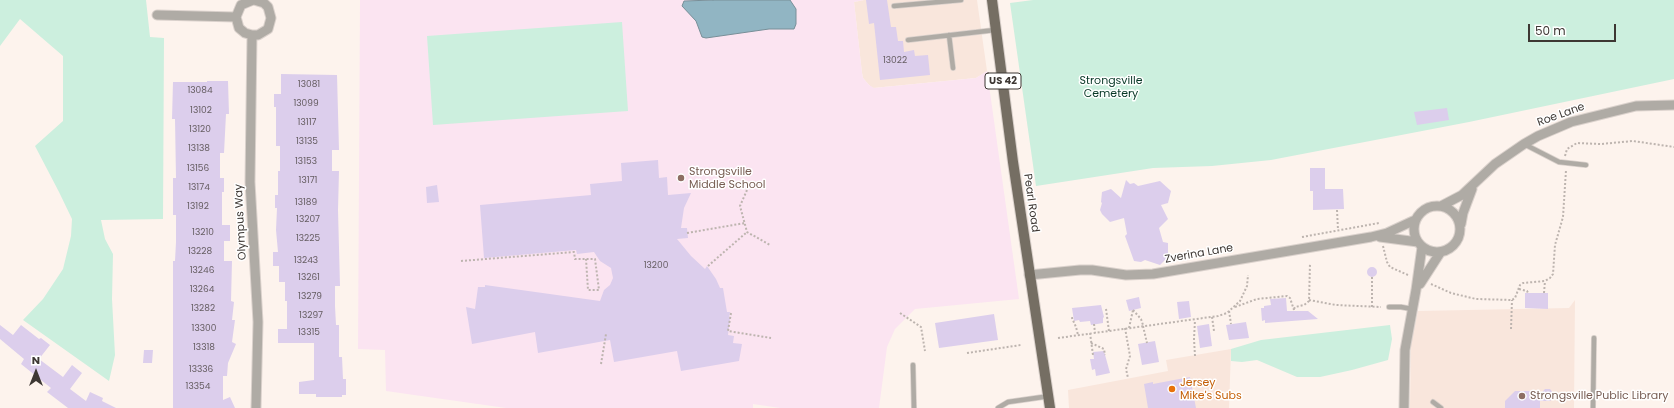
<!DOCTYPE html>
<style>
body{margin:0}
#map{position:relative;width:1674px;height:408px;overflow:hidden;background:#fdf3ed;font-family:Poppins,sans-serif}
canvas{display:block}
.north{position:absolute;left:16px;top:352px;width:40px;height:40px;-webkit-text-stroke:3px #fff;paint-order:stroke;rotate:0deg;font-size:11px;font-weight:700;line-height:16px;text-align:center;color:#3d3733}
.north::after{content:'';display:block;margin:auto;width:14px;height:18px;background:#3d3733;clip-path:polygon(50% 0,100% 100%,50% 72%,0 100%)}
.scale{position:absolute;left:1528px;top:24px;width:88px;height:18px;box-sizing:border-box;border:2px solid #3d3733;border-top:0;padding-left:5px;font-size:12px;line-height:14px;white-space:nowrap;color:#3d3733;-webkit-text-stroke:3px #fff;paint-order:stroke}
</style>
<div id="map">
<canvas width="1674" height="408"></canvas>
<div class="north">N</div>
<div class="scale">50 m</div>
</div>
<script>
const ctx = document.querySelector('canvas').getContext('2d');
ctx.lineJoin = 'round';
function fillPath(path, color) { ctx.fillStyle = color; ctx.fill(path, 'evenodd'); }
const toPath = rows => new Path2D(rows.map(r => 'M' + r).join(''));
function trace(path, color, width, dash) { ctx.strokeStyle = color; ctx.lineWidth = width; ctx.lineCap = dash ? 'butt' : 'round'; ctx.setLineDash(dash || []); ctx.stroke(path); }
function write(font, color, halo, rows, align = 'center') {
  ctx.font = font + ' Poppins,sans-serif'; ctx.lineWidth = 3; ctx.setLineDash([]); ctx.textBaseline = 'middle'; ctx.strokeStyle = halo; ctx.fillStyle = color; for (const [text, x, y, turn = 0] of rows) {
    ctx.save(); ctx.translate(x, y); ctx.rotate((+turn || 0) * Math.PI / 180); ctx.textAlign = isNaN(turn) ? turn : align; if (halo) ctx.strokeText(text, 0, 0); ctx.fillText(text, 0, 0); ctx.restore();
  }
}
fillPath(toPath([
 [864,0,977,0,987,71,976,78,873,88,869,85,863,78,862,73,854,2],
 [1575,300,1574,408,1410,408,1411,344,1418,311,1569,308],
 [1231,349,1229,408,1069,408,1068,390,1168,371,1166,360]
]), '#f9e6dc');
fillPath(toPath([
 [360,0,864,0,854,2,862,73,863,78,869,85,874,88,976,78,987,71,1019,299,915,309,895,329,887,347,879,408,780,408,753,404,753,408,506,408,386,391,385,350,358,349]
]), '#fbe4f1');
fillPath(toPath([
 [0,0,146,0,150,37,164,38,163,219,101,220,105,239,113,254,112,299,115,355,109,381,23,320,43,299,63,269,71,236,72,219,59,192,35,146,63,121,63,56,20,19,0,46],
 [1033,0,1674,0,1674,79,1469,122,1271,160,1212,166,1153,168,1036,186,1010,3],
 [622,22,628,111,433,125,427,36],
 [1390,325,1392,339,1388,360,1352,370,1320,377,1297,377,1257,360,1242,362,1231,361,1231,349,1261,340]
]), '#ccefde');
const water = toPath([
 [713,0,790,0,796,9,796,24,794,29,769,29,706,38,702,37,696,21,682,6,684,1,713,0]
]);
fillPath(water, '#91b5c3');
trace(water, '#788f98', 1);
fillPath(toPath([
 [866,0,887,0,891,27,896,27,898,41,903,41,904,52,914,50,915,56,928,55,930,75,880,80,874,23,869,24],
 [281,74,337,75,339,150,332,150,332,171,339,171,338,210,340,286,335,286,335,306,336,325,339,325,339,357,342,357,343,379,346,379,346,395,342,395,342,397,316,397,316,394,299,394,299,382,314,380,314,343,278,343,278,329,287,329,287,301,285,301,285,282,279,282,279,266,273,266,273,252,278,252,276,230,277,208,275,208,275,195,278,195,278,171,280,171,280,146,276,146,276,107,274,107,274,94,281,94],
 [207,81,228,81,229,114,226,114,224,153,220,153,220,178,224,178,224,192,222,192,222,225,230,225,230,241,224,241,224,261,232,261,231,301,234,302,232,320,235,320,232,342,236,344,228,363,227,376,223,376,223,400,230,397,235,408,173,408,173,261,175,261,176,242,176,215,173,215,173,178,176,178,175,119,172,119,173,82,207,82],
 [1447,108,1449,120,1417,125,1414,112],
 [658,160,659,178,667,177,668,195,691,193,684,208,681,228,687,228,688,238,677,239,691,256,705,269,707,266,716,279,720,288,723,288,727,312,730,312,729,318,730,318,728,335,734,336,733,343,742,344,739,361,681,371,677,351,614,362,610,340,538,353,535,332,472,344,466,307,475,309,478,287,485,287,485,285,600,301,604,290,610,285,613,278,611,268,600,261,594,252,577,254,576,250,484,258,480,205,591,195,590,184,622,181,621,163],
 [1310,168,1325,168,1325,189,1343,189,1344,209,1313,210,1313,191,1310,191],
 [1126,180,1130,184,1134,183,1138,186,1160,181,1171,191,1168,203,1161,205,1168,219,1159,228,1163,242,1168,243,1168,257,1160,265,1145,260,1141,262,1134,261,1125,236,1127,234,1124,218,1110,222,1102,214,1100,210,1102,203,1101,202,1102,192,1111,189,1121,198],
 [437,185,439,202,427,203,426,187],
 '1367 272a5 5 0 1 1 10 0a5 5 0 1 1-10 0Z',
 [1525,293,1548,293,1548,309,1525,308],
 [1139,297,1141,308,1129,311,1126,300],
 [1286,298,1287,311,1308,311,1318,319,1265,323,1265,320,1262,321,1261,308,1264,308,1264,306,1271,305,1270,299],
 [1189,301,1191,317,1179,319,1177,302],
 [1101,305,1104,317,1103,318,1103,323,1091,325,1090,321,1080,322,1079,320,1074,321,1072,308],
 [994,314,998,340,939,348,935,323],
 [1246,322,1249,338,1229,340,1226,325],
 [1209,324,1212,346,1200,348,1197,326],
 [0,325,13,335,21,325,39,339,41,338,50,345,39,359,63,377,72,365,82,373,70,389,86,401,90,392,103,398,102,401,116,408,68,408,47,392,51,388,21,364,24,359,0,339],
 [1155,341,1159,362,1142,365,1138,344],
 [144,350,153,350,152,363,143,363],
 [1104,351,1110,373,1096,376,1095,369,1092,370,1090,359,1094,359,1093,352],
 [1190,377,1196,408,1148,408,1144,384,1153,382,1153,384],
 [1545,389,1550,389,1553,393,1553,398,1550,401,1540,401,1540,408,1505,408,1505,401,1515,391,1530,391,1537,398]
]), '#dcceec');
const lane = toPath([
 [894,6,961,0],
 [949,35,953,68],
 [908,40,995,30],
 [1524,144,1559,162,1586,165],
 [1389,307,1401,307,1412,309],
 [913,365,914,408],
 [1433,402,1441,408],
 [998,408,1008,402,1043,397],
 [1593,408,1594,338]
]);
const street = toPath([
 [253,0,241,5,236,17,239,28,245,33,252,35,258,35,268,29,271,18,268,7,264,3,254,0],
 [157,15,236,17],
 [252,35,250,182,258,322,256,408],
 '1414 229a23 23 0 1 1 46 0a23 23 0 1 1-46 0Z',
 [1441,206,1462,195,1495,164,1524,144,1538,136,1571,122,1636,106,1674,105],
 [1461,224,1463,213,1472,189],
 [1380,237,1418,242],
 [1029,275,1080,270,1092,270,1126,275,1153,274,1371,237,1387,233,1415,220],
 [1420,284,1440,253],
 [1404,408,1405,350,1416,290,1422,247]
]);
const primary = toPath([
 [992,0,1013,162,1050,408]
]);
trace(lane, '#dad1cc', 6);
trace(street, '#dad1cc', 11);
trace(primary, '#dad1cc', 12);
trace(toPath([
 [1565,156,1567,149,1577,143,1601,144,1633,141,1674,147],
 [747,190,740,206,747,232,770,245],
 [1337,210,1338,230],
 [687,233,745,223],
 [1302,237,1379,223,1379,224],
 [1383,246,1387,262,1390,267,1408,275],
 [461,261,574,252,575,259,595,259,599,290,588,290,586,259],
 [708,266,747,232],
 [1431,284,1451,293,1476,299,1512,300,1515,298,1520,285,1523,283,1545,281,1550,278,1553,274,1555,245,1563,217,1566,170],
 [1519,289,1527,291,1528,293],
 [1544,293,1545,281],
 [1309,300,1336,305,1381,307],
 [1235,307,1257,299,1287,296,1290,298,1294,310],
 [1372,307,1372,276],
 [1106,309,1109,331],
 [1294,309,1295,307,1304,305,1309,301,1310,263],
 [1133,310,1141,319,1143,325],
 [1229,311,1231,324],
 [731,313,728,331,771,338],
 [900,313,921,327,925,351],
 [1212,317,1214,331],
 [1073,318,1072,318,1076,327,1078,335],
 [1094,324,1095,333],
 [1143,326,1147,343],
 [1125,328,1130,356,1126,369,1128,378],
 [1129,328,1133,310],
 [1511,329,1512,300],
 [1090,333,1093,355],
 [1058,338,1218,316,1227,313,1240,301,1247,286,1248,275],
 [1091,343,1104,349,1105,355],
 [967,353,1021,345],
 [1195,356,1194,339,1195,320],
 [601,364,606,334]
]), '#bdb4af', 2, [2, 2]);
trace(lane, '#afaba5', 4.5);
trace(street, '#afaba5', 9);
trace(primary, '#756e63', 10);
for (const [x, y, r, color] of [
 [681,178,4,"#8d6e63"],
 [1172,389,4,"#e8710a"],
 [1522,396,4,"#8d6e63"]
]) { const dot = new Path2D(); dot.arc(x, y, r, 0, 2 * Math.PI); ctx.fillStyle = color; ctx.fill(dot); trace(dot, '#fff', 1.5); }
write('9px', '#655d61', null, [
 ["13022",895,61],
 ["13081",309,85],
 ["13084",200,91],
 ["13099",306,104],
 ["13102",201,111],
 ["13117",307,123],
 ["13120",200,130],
 ["13135",307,142],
 ["13138",199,149],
 ["13153",306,162],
 ["13156",198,169],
 ["13171",308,181],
 ["13174",199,188],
 ["13189",306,203],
 ["13192",198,207],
 ["13207",308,220],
 ["13210",203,233],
 ["13225",308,239],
 ["13228",200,252],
 ["13243",306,261],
 ["13200",656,266],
 ["13246",202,271],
 ["13261",309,278],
 ["13264",202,290],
 ["13279",310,297],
 ["13282",203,309],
 ["13297",311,316],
 ["13300",204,329],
 ["13315",309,333],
 ["13318",204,348],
 ["13336",201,370],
 ["13354",198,387]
]);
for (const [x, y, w] of [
 [1003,81,36]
]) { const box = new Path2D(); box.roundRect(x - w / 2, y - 8, w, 16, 3); ctx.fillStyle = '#fff'; ctx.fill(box); trace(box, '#3d3733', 1); }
write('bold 10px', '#3d3733', null, [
 ["US 42",1003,81]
]);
write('11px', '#083827', '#fff', [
 ["Strongsville",1111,81],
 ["Cemetery",1111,94]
]);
write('11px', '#3d3733', '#fff', [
 ["Roe Lane",1561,115,-20],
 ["Pearl Road",1031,203,82],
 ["Olympus Way",241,222,-93],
 ["Zverina Lane",1199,254,-10]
]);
write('11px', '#785e54', '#fff', [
 ["Strongsville",689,172],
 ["Middle School",689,185],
 ["Strongsville Public Library",1530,396]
], 'left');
write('11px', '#c56008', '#fff', [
 ["Jersey",1180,383],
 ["Mike's Subs",1180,396]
], 'left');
</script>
